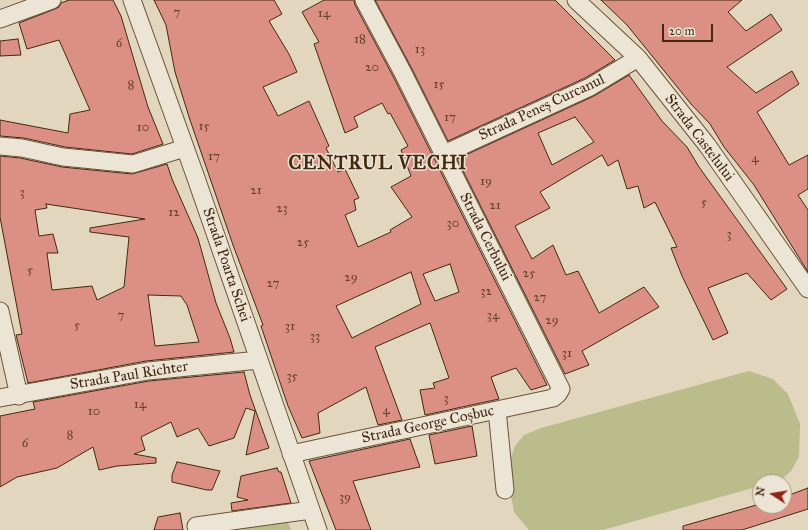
<!DOCTYPE html>
<meta charset="utf-8">
<style>
body{margin:0}
#map{position:relative;width:808px;height:530px;overflow:hidden;background:#e2d6be;font-family:"IM FELL Great Primer",serif}
canvas{display:block}
.north{position:absolute;left:752px;top:474px;width:40px;height:40px;box-sizing:border-box;background:#ece4d5;border:1px solid #a99985;border-radius:50%;rotate:282deg;font-size:11px;font-weight:700;line-height:16px;text-align:center;color:#44290e}
.north::after{content:'';display:block;margin:auto;width:14px;height:18px;background:#8f2418;clip-path:polygon(50% 0,100% 100%,50% 72%,0 100%)}
.scale{position:absolute;left:662px;top:24px;width:51px;height:18px;box-sizing:border-box;border:2px solid #44290e;border-top:0;padding-left:5px;font-size:12px;line-height:14px;white-space:nowrap;color:#44290e;-webkit-text-stroke:3px #ece4d5;paint-order:stroke}
</style>
<div id="map">
<canvas width="808" height="530"></canvas>
<div class="north">N</div>
<div class="scale">20 m</div>
</div>
<script>
const ctx = document.querySelector('canvas').getContext('2d');
ctx.lineJoin = 'round';
function fillPath(path, color) { ctx.fillStyle = color; ctx.fill(path, 'evenodd'); }
const toPath = rows => new Path2D(rows.map(r => 'M' + r).join(''));
function trace(path, color, width, dash) { ctx.strokeStyle = color; ctx.lineWidth = width; ctx.lineCap = dash ? 'butt' : 'round'; ctx.setLineDash(dash || []); ctx.stroke(path); }
function write(font, color, halo, rows, align = 'center') {
  ctx.font = font + ' "IM FELL Great Primer",serif'; ctx.lineWidth = 3; ctx.setLineDash([]); ctx.textBaseline = 'middle'; ctx.strokeStyle = halo; ctx.fillStyle = color; for (const [text, x, y, turn = 0] of rows) {
    ctx.save(); ctx.translate(x, y); ctx.rotate((+turn || 0) * Math.PI / 180); ctx.textAlign = isNaN(turn) ? turn : align; if (halo) ctx.strokeText(text, 0, 0); ctx.fillText(text, 0, 0); ctx.restore();
  }
}
fillPath(toPath([
 [749,371,773,379,788,394,800,424,799,457,791,471,781,480,775,482,760,482,760,486,603,530,529,530,514,512,510,490,508,467,515,446,524,435,541,428],
 [287,520,291,530,218,530]
]), '#bbbc8c');
const building = toPath([
 [69,0,113,0,121,16,148,107,163,144,132,154,65,147,24,138,0,136,0,120,68,133,70,114,90,110,59,40,27,49,19,23,55,9,59,7,61,3,69,0],
 [154,0,274,0,282,14,269,21,289,54,297,72,263,87,278,116,309,101,329,146,326,148,338,172,345,169,359,198,354,200,356,210,345,215,358,247,391,232,390,230,412,217,391,187,411,176,401,150,408,146,390,113,388,114,382,103,354,117,358,127,345,133,314,44,319,42,302,12,324,0,354,0,355,5,394,78,547,385,531,390,516,368,491,377,499,399,425,415,420,390,435,388,433,383,449,378,430,323,375,347,402,420,378,425,366,387,318,413,320,433,302,438,288,406,261,326,263,325,233,245,190,120,175,72,166,25,154,0],
 [450,264,459,292,435,301,423,274,450,264],
 [411,272,421,304,352,338,336,306,411,272],
 [375,0,555,0,615,60,585,78,448,141,412,69,375,0],
 [601,0,742,0,728,12,746,31,771,14,782,30,727,67,756,93,792,71,799,84,757,112,789,165,808,155,808,189,798,195,808,210,808,272,754,185,724,147,710,124,691,104,627,25,601,0],
 [18,39,21,55,0,56,0,41,18,39],
 [629,75,662,121,687,147,699,167,787,289,771,300,747,273,708,288,728,333,713,340,682,276,671,248,677,247,655,202,644,208,638,186,627,189,618,160,608,166,602,155,540,192,550,208,515,226,532,259,553,245,566,275,578,271,599,313,644,287,659,307,582,351,589,365,565,374,457,159,594,96,629,75],
 [575,117,594,142,552,165,538,133,575,117],
 [0,156,20,158,62,167,132,174,167,164,172,179,198,238,216,303,230,338,234,352,146,361,28,383,16,335,22,334,0,217,0,156],
 [46,204,145,219,90,228,90,232,129,237,124,287,97,300,92,286,52,290,47,253,58,253,53,234,39,236,35,210,47,208,46,204],
 [148,295,181,296,187,305,199,342,155,346,148,295],
 [244,372,250,395,269,448,246,455,255,411,246,408,234,438,209,446,198,428,177,437,171,422,141,437,145,450,134,454,156,458,156,463,117,466,99,470,93,447,57,468,17,477,0,487,0,416,35,409,33,402,149,381,244,372],
 [472,426,477,456,435,464,429,435,472,426],
 [410,439,420,467,353,481,371,530,336,530,309,461,410,439],
 [177,462,220,471,212,490,207,490,172,482,172,475,177,462],
 [277,468,279,472,281,472,291,503,232,511,231,503,248,500,237,497,241,476,277,468],
 [808,488,808,509,742,530,683,530,683,526,760,504,760,506,784,506,784,497,808,488],
 [180,513,183,530,154,530,158,517,180,513]
]);
fillPath(building, '#db8f85');
trace(building, '#44290e', 1);
const minor = toPath([
 [132,0,196,178,318,530],
 [576,0,638,58,707,145,808,289],
 [0,19,52,0],
 [0,146,22,148,63,157,133,164,185,148],
 [444,154,590,87,638,58],
 [0,311,19,396],
 [0,398,148,371,259,360],
 [497,410,505,490],
 [291,454,553,398,558,394,561,389,403,73,364,0],
 [196,526,311,510]
]);
trace(minor, '#6c543a', 19);
trace(minor, '#ece4d5', 17);
write('13px', '#6a422c', null, [
 ["7",177,13],
 ["14",324,14],
 ["18",360,40],
 ["6",119,44],
 ["13",420,50],
 ["20",372,68],
 ["15",439,85],
 ["8",131,86],
 ["17",450,118],
 ["15",204,127],
 ["10",143,128],
 ["17",214,157],
 ["4",755,159],
 ["19",486,182],
 ["21",256,191],
 ["3",22,193],
 ["5",704,203],
 ["21",495,206],
 ["23",282,209],
 ["12",174,213],
 ["30",453,224],
 ["3",729,235],
 ["25",303,243],
 ["5",30,271],
 ["25",529,274],
 ["29",351,278],
 ["27",273,284],
 ["32",486,292],
 ["27",540,298],
 ["7",121,316],
 ["34",493,316],
 ["29",552,321],
 ["5",77,326],
 ["31",290,327],
 ["33",315,337],
 ["31",567,354],
 ["35",292,377],
 ["3",446,399],
 ["14",140,405],
 ["4",386,411],
 ["10",94,412],
 ["8",70,436],
 ["6",25,444],
 ["39",345,498]
]);
write('15px', '#44290e', '#ece4d5', [
 ["Strada Peneș Curcanul",542,108,-25],
 ["Strada Castelului",699,138,53],
 ["Strada Cerbului",485,237,63],
 ["Strada Poarta Schei",226,265,71],
 ["Strada Paul Richter",129,376,-9],
 ["Strada George Coșbuc",428,425,-12]
]);
ctx.letterSpacing = '1px';
write('bold 19px', '#44290e', '#ece4d5', [
 ["CENTRUL VECHI",378,164]
]);
ctx.letterSpacing = '0px';
</script>
